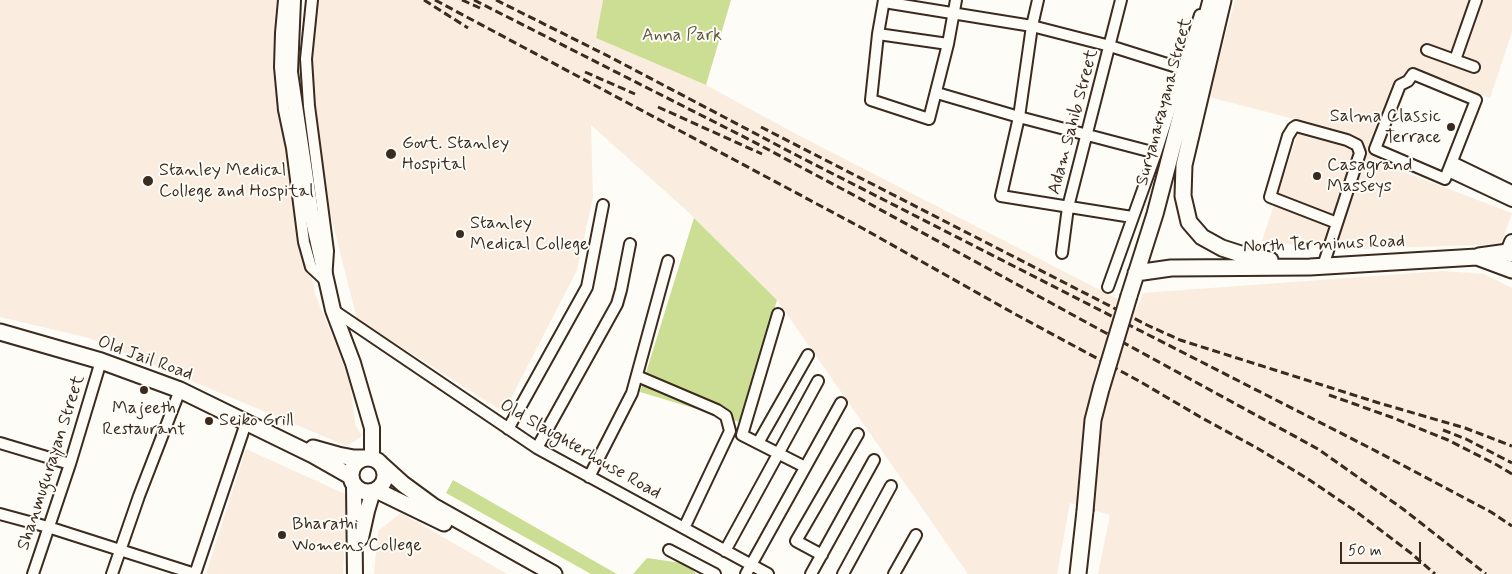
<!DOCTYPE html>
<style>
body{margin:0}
#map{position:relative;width:1512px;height:574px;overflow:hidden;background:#fdfcf7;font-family:Mynerve,sans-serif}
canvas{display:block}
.scale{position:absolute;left:1340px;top:542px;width:81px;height:22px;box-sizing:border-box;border:2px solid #3b2a1e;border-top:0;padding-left:6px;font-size:15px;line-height:18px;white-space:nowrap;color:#3b2a1e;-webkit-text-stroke:4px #fdfcf7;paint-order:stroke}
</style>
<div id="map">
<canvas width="1512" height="574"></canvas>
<div class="scale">50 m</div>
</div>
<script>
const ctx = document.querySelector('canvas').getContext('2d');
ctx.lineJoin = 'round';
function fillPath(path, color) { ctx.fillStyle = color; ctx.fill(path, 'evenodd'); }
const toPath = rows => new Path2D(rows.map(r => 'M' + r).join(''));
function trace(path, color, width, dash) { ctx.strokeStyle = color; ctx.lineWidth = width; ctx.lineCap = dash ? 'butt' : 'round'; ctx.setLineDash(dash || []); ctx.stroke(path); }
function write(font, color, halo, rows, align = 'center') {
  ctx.font = font + ' Mynerve,sans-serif'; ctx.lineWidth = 4; ctx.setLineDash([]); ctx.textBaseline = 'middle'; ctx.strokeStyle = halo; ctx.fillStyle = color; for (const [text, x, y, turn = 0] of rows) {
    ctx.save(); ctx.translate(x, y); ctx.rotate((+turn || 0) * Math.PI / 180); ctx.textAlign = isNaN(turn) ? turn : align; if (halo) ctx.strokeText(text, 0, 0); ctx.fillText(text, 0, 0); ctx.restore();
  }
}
fillPath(toPath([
 [0,0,283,0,277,68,315,294,350,380,355,424,362,436,347,446,89,338,0,317],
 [317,0,603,0,596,38,706,85,796,134,1137,309,1143,293,1443,271,1484,274,1512,288,1512,574,1098,574,1110,515,1070,503,1057,574,968,574,777,300,685,209,591,125,593,197,577,270,504,412,357,319,315,153,306,67],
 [1235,0,1512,0,1512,32,1490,98,1415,70,1377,162,1512,213,1501,244,1335,250,1262,241,1302,121,1209,97],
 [246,449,347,495,343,574,206,574],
 [401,513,507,574,374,574,378,531]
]), '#faecde');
fillPath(toPath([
 [603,0,731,0,706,85,596,38],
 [694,218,777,300,740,422,640,392],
 [453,480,601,565,617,574,591,574,446,493],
 [647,558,688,564,696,574,633,574]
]), '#ccde93');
const street = toPath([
 [284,0,281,33,280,67,284,110,292,148,304,242,311,267,326,281,328,251,309,106,306,59,312,0],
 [884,0,878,34,871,100,929,119,948,44,956,0],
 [1038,0,1032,26,1019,117,1001,196,1132,217],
 [884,2,1032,26,1110,46,1183,69],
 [878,34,948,44],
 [1427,50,1474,67],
 [1455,60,1476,0],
 [1413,74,1476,100,1445,179,1375,149,1400,85,1408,81,1413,74],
 [937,93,1019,117,1156,153],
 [1452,162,1512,191],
 [1448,171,1512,201],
 [1062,253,1068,207,1121,0],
 [1323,266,1360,153,1357,145,1347,140,1296,126,1293,128,1288,136,1270,197,1337,223],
 [1108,287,1156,153,1200,15],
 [333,310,537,448,768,574],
 [778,314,742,435,805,467],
 [637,376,717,410,726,416,730,431,684,528],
 [508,429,587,287,603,205],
 [0,443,70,464],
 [758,443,808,355],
 [537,448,617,304,621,290,630,244],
 [589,477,632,393,668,261],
 [0,514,48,527,195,574],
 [669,550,715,574],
 [725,551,818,381],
 [822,555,796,541,858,434],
 [33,574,70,464,101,361],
 [112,574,139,496,180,390],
 [195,574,246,423],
 [746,574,841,403],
 [811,574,874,460],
 [843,574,891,486],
 [894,574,916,535]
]);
const secondary = toPath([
 [293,0,290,72,311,212,333,310,353,363,372,428,372,458],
 [1508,252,1512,242],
 [354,485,355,574],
 [361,538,367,511,373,491]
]);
const primary = toPath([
 [1223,0,1184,165,1183,196,1189,222,1202,237,1222,248,1250,257,1270,260],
 [1479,256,1508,252,1512,254],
 [1136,273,1171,268,1310,267,1477,257,1512,270],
 [1129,296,1155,214,1211,0],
 [0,332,101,361,180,390,313,455,350,476],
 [313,448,338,455,354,458,366,458],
 '351 475a17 17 0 1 1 34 0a17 17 0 1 1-34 0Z',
 [382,465,403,484,433,506,554,574],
 [376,490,444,523],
 [1078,574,1085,511]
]);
trace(street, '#3b2a1e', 14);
trace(secondary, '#3b2a1e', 18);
trace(primary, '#3b2a1e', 19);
trace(street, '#fdfcf7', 10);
trace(secondary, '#fdfcf7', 14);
trace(primary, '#fdfcf7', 15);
trace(toPath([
 [424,0,468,28],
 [435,0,862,228,1015,314,1139,381,1202,418,1257,448,1308,479,1354,510,1412,554,1435,574],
 [462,0,480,8],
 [474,0,752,141,859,198,1318,449,1403,509,1486,574],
 [496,0,610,57,798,156,1372,449,1491,512,1512,526],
 [585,72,635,94],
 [658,107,762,154],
 [761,127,1147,325,1180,340,1379,403,1465,428,1512,446],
 [1329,395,1391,417,1448,440,1497,465,1512,474],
 [1443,430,1466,439,1512,463]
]), '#3b2a1e', 3, [8, 4]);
const primaryBridge = toPath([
 [1085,511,1093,420,1101,389,1129,296]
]);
trace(primaryBridge, '#3b2a1e', 19, []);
trace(primaryBridge, '#fdfcf7', 15);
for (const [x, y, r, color] of [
 [1451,127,5,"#3b2a1e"],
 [391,154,6,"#3b2a1e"],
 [1317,176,5,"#3b2a1e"],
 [148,181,6,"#3b2a1e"],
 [460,234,5,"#3b2a1e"],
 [144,390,5,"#3b2a1e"],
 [209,421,5,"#3b2a1e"],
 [282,535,5,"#3b2a1e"]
]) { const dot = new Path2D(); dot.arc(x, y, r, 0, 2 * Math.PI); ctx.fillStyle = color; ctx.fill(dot); trace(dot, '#fdfcf7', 2); }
write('18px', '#5f573b', '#fdfcf7', [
 ["Anna Park",682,36]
]);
write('18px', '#3b2a1e', '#fdfcf7', [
 ["Suryanarayana Street",1165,102,-75],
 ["Adam Sahib Street",1074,122,-75],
 ["North Terminus Road",1324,245,-2],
 ["Old Jail Road",145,359,20],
 ["Old Slaughterhouse Road",580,450,30],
 ["Shanmugurayan Street",52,463,-72]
]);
write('18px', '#3b2a1e', '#fdfcf7', [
 ["Salma Classic",1441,117,"right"],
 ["Terrace",1441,138,"right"],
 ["Govt. Stanley",402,144],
 ["Hospital",402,165],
 ["Casagrand",1327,166],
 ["Masseys",1327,187],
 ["Stanley Medical",159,171],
 ["College and Hospital",159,192],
 ["Stanley",470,224],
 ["Medical College",470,245],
 ["Majeeth",144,409,"center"],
 ["Restaurant",144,430,"center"],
 ["Seiko Grill",219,421],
 ["Bharathi",292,525],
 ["Womens College",292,546]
], 'left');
</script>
